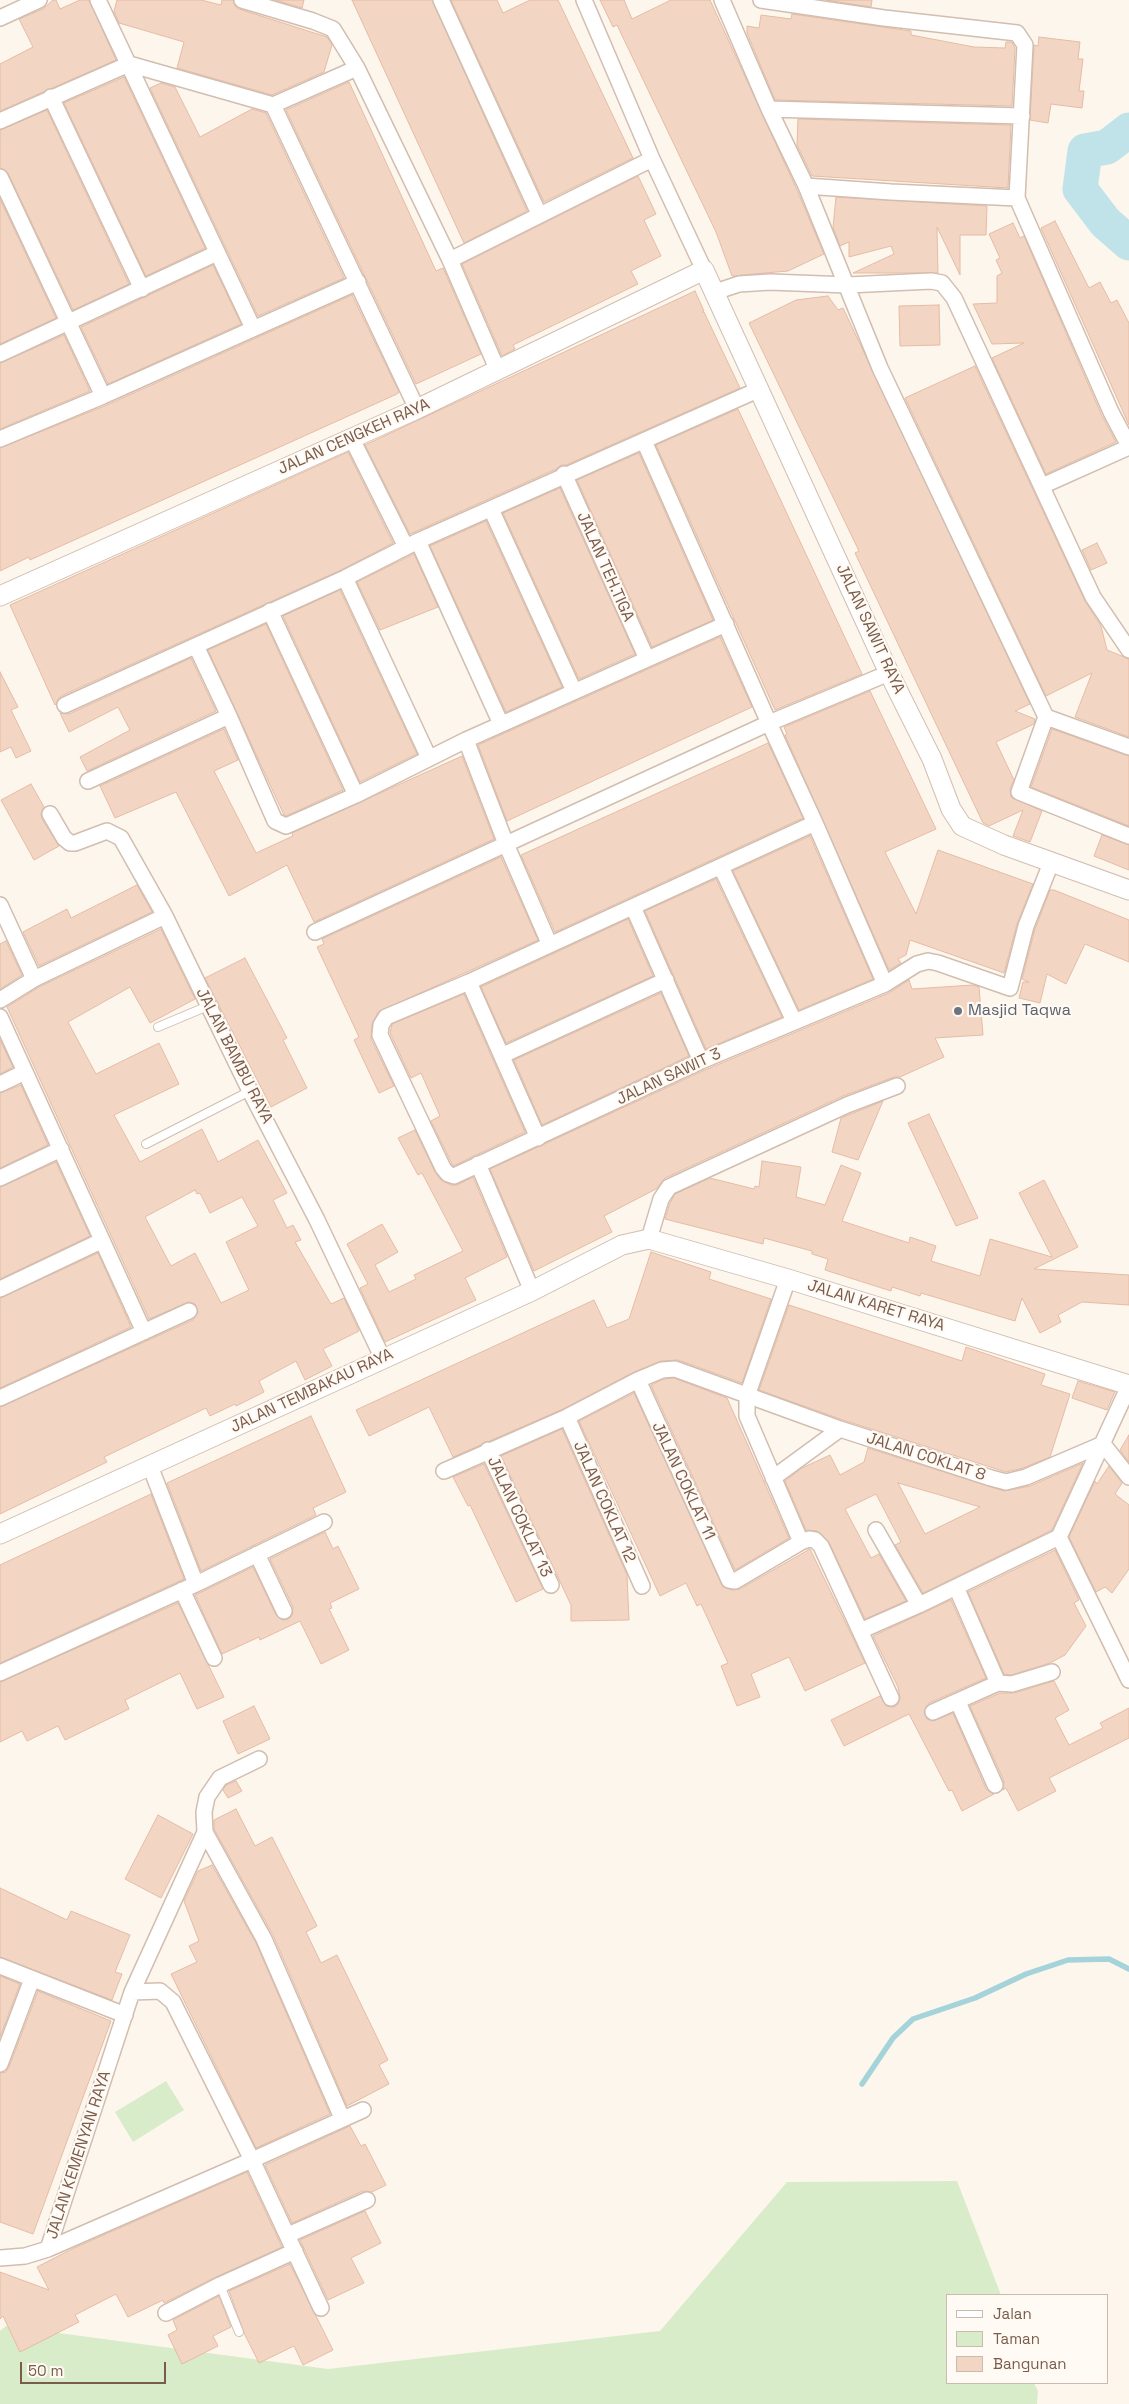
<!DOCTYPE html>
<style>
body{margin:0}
#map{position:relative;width:1129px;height:2404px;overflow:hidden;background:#fdf6ec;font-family:"Space Grotesk",sans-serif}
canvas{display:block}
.legend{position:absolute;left:946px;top:2294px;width:162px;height:90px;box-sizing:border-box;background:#fffaf3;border:1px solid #cabbb1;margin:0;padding:6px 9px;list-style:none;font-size:15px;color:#7a5c4d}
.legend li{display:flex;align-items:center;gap:10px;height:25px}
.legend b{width:25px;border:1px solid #cabbb1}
.scale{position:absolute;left:20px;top:2362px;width:146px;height:22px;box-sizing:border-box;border:2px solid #7a5c4d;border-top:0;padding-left:6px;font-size:15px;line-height:18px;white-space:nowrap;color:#7a5c4d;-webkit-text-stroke:4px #fffaf3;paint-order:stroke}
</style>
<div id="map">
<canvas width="1129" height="2404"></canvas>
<ul class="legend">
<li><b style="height:6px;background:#fff"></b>Jalan</li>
<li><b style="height:14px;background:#d8ecc9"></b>Taman</li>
<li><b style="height:14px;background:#f3d5c3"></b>Bangunan</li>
</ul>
<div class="scale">50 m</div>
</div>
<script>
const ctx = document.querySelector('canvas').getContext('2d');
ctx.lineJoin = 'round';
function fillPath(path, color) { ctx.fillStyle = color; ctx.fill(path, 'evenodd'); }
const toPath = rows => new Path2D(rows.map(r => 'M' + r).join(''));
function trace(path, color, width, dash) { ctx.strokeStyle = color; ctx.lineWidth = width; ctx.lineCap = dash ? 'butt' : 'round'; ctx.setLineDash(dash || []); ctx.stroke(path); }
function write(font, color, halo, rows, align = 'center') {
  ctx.font = font + ' "Space Grotesk",sans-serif'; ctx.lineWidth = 4.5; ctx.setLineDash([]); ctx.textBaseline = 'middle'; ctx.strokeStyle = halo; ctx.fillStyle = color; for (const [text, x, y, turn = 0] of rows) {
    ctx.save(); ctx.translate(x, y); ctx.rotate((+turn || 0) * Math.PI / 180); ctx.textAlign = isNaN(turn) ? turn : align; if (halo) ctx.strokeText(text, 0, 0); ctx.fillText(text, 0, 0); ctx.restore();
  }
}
fillPath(toPath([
 [166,2081,184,2110,133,2142,115,2112],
 [957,2181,1001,2295,948,2295,948,2383,1034,2383,1038,2391,1037,2404,0,2404,0,2331,6,2326,328,2369,660,2331,787,2182]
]), '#d8ecc9');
trace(toPath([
 [862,2084,893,2038,913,2019,975,1998,1026,1974,1068,1960,1109,1959,1129,1969]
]), '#a5d3da', 5.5);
trace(toPath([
 [1129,130,1107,147,1085,151,1080,189,1105,222,1129,243]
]), '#bfe3e8', 35);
const building = toPath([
 [53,0,56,0,60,9,80,0,89,0,116,60,0,111,0,64,33,47,19,19,43,9,53,0],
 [117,0,201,0,221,5,222,0,233,0,235,6,239,9,327,37,332,45,324,72,272,95,177,68,184,42,119,23,114,11,117,0],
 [275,0,304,0,302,8,275,0],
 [352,0,432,0,527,211,464,243,352,0],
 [451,0,497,0,503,13,530,0,558,0,633,158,544,202,451,0],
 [600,0,624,0,632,19,671,0,710,0,797,190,824,254,788,271,732,276,716,232,670,136,617,25,613,27,600,0],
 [826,0,872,0,871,7,826,0],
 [792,14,911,31,911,35,974,47,1005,48,1006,42,1012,42,1015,48,1012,106,775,100,747,33,747,26,759,28,761,15,791,19,792,14],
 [1039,37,1080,42,1078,59,1083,59,1079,91,1084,91,1082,108,1051,104,1048,123,1030,120,1034,45,1038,46,1039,37],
 [124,77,205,248,146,276,64,103,124,77],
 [349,82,436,271,443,268,481,354,416,384,286,110,349,82],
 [161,83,175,87,200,137,252,109,266,113,344,278,258,316,150,88,161,83],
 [47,110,129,284,73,310,8,173,0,168,0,130,47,110],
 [798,119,1011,125,1008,188,812,176,797,145,798,119],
 [638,176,656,214,644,220,661,256,631,271,638,284,513,345,515,349,502,356,462,264,638,176],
 [836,197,987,206,986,235,960,235,960,275,937,227,938,273,853,273,894,254,891,246,849,257,849,242,840,246,833,227,836,197],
 [0,199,56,318,0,344,0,199],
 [1055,221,1089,288,1100,282,1111,303,1117,300,1129,323,1129,425,1041,228,1055,221],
 [1013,223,1020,238,1024,236,1102,416,1116,442,1046,474,992,358,1024,343,992,344,973,304,997,303,997,276,1002,273,996,260,1000,258,989,234,1013,223],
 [213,265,241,324,108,384,81,327,213,265],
 [695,291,704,311,702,312,704,312,740,388,566,465,561,465,556,469,410,534,365,445,695,291],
 [352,295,399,392,397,394,30,560,29,557,0,571,0,448,107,405,352,295],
 [828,296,838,310,843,308,1030,704,1015,711,1035,719,1034,724,996,742,1014,780,1010,789,1011,797,1042,811,1030,842,1013,836,1023,810,989,826,983,823,855,553,859,551,749,323,796,300,828,296],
 [939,305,940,345,900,346,899,306,939,305],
 [64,335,90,391,0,429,0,363,64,335],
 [975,366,1085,601,1101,626,1107,650,1129,659,1129,737,1075,717,1092,673,1046,696,905,398,975,366],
 [738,409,862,674,775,710,656,445,738,409],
 [348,452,393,543,341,570,61,696,55,705,10,605,348,452],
 [639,453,713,620,652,647,577,480,639,453],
 [560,488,635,654,579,679,503,513,560,488],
 [486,521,562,687,506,712,430,546,486,521],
 [1097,543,1107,563,1091,570,1082,550,1097,543],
 [414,554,438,607,380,630,357,582,414,554],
 [340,590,417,754,360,782,283,616,340,590],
 [266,624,343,790,286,816,284,815,208,650,266,624],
 [720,637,752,707,507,821,478,745,720,637],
 [191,658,216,711,87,771,80,757,130,730,118,707,69,732,60,713,69,714,191,658],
 [0,672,18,707,11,710,31,751,16,758,11,747,0,752,0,672],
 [870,691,936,829,885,852,916,914,938,850,1033,884,1017,924,1004,973,910,940,906,955,898,959,901,963,889,970,785,735,787,734,784,727,870,691],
 [224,729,238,760,214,771,256,853,293,836,292,833,462,756,494,839,314,922,287,865,229,896,176,792,115,818,100,786,224,729],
 [1052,729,1129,756,1129,826,1031,787,1052,729],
 [768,743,803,818,555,932,521,855,768,743],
 [31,784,44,807,41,814,42,819,59,846,34,860,1,800,31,784],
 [1102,835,1129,845,1129,870,1094,856,1102,835],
 [810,836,873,979,799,1010,733,871,810,836],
 [501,857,538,940,378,1012,372,1024,371,1039,394,1086,379,1093,354,1040,359,1037,317,947,324,944,322,939,501,857],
 [716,879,782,1017,706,1049,645,911,716,879],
 [137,885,152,912,39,966,23,932,67,909,71,918,137,885],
 [1050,890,1054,890,1129,920,1129,962,1085,944,1066,984,1047,974,1040,1003,1019,998,1023,982,1029,982,1022,979,1035,929,1050,890],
 [628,919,653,976,506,1043,481,987,628,919],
 [161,929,195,999,150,1023,130,987,68,1022,96,1074,159,1043,179,1084,114,1115,140,1162,202,1129,218,1162,258,1140,287,1193,273,1200,287,1228,293,1225,301,1240,295,1242,331,1304,344,1298,359,1331,323,1349,332,1366,305,1380,296,1361,259,1381,264,1392,236,1406,235,1404,210,1416,206,1408,104,1457,107,1462,0,1514,0,1407,193,1320,198,1312,195,1304,189,1302,149,1319,7,1007,39,987,161,929],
 [195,1190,197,1194,200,1193,210,1213,242,1197,258,1226,226,1242,249,1290,221,1303,195,1253,171,1266,145,1217,195,1190],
 [6,941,22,975,0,989,0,944,6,941],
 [245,958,287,1038,283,1040,307,1088,271,1107,205,978,245,958],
 [909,980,912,989,973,985,979,987,983,1035,935,1038,944,1057,900,1077,894,1077,843,1096,665,1178,656,1189,604,1216,612,1232,534,1271,490,1169,705,1070,889,993,909,980],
 [661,993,689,1056,542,1125,514,1060,661,993],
 [464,994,525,1132,453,1166,431,1121,440,1116,421,1073,411,1078,390,1033,392,1024,464,994],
 [0,1040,13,1067,0,1074,0,1040],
 [21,1085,48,1145,0,1168,0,1093,21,1085],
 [883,1101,858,1160,832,1152,841,1118,883,1101],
 [929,1114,978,1218,956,1226,908,1123,929,1114],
 [415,1130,435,1172,441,1180,451,1185,457,1185,473,1177,507,1257,465,1278,476,1300,385,1342,360,1288,368,1284,347,1244,382,1224,398,1252,375,1265,389,1292,416,1279,414,1275,463,1251,422,1173,418,1175,398,1138,415,1130],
 [762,1161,801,1167,796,1197,825,1205,841,1165,861,1173,842,1221,909,1243,910,1237,936,1246,931,1261,980,1276,990,1239,1052,1257,1019,1193,1044,1180,1078,1247,1034,1269,1129,1275,1129,1305,1082,1302,1058,1315,1061,1322,1040,1333,1022,1298,1015,1321,921,1293,920,1296,892,1287,891,1291,825,1270,828,1259,812,1254,812,1251,764,1238,763,1244,665,1219,670,1203,675,1194,710,1178,754,1189,755,1186,759,1187,762,1161],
 [56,1162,90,1236,0,1279,0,1187,56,1162],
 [651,1252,711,1272,709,1279,771,1299,742,1383,678,1360,661,1361,634,1372,563,1409,453,1457,429,1407,369,1436,356,1410,594,1300,607,1328,629,1319,651,1252],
 [98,1253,131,1327,0,1388,0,1298,98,1253],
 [789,1305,962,1361,966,1347,1045,1374,1041,1385,1070,1394,1050,1457,1023,1468,1006,1472,843,1420,759,1390,789,1305],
 [674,1378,727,1398,789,1538,735,1570,651,1385,664,1379,674,1378],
 [1078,1381,1115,1392,1107,1410,1072,1398,1078,1381],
 [634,1393,723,1587,733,1590,740,1589,810,1549,865,1663,805,1691,789,1657,751,1674,760,1697,737,1706,721,1666,728,1663,701,1604,697,1606,686,1583,660,1596,579,1421,634,1393],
 [311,1416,346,1492,313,1508,316,1515,201,1571,167,1483,311,1416],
 [562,1429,627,1575,629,1620,571,1621,571,1605,501,1456,562,1429],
 [1129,1435,1129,1462,1120,1450,1129,1435],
 [868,1448,1004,1491,1030,1486,1083,1463,1052,1530,923,1593,895,1545,901,1542,876,1494,845,1509,871,1558,879,1554,906,1601,865,1619,829,1542,817,1531,806,1530,785,1481,802,1468,830,1455,840,1475,864,1462,868,1448],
 [898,1483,940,1495,980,1507,925,1534,898,1483],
 [484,1464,543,1589,516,1602,470,1505,468,1506,453,1477,484,1464],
 [1109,1466,1122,1483,1115,1494,1129,1505,1129,1569,1112,1593,1105,1587,1096,1592,1069,1537,1095,1481,1097,1484,1109,1466],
 [151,1494,184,1579,0,1663,0,1565,151,1494],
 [325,1532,333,1549,338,1546,359,1589,330,1603,332,1608,329,1609,349,1650,321,1664,300,1621,260,1640,259,1637,222,1654,195,1595,253,1567,276,1615,283,1620,288,1619,292,1616,293,1607,270,1559,325,1532],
 [1055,1550,1079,1600,1074,1603,1086,1626,1065,1655,1050,1663,1011,1675,1004,1674,968,1592,1055,1550],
 [951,1600,986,1678,929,1703,924,1712,927,1719,933,1721,953,1713,986,1789,994,1794,962,1811,952,1790,949,1791,909,1714,844,1746,831,1720,880,1696,886,1706,894,1707,898,1704,900,1698,898,1687,873,1636,951,1600],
 [178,1603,224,1697,197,1709,180,1673,125,1700,129,1709,65,1740,58,1726,27,1741,22,1731,0,1742,0,1682,178,1603],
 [1054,1681,1069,1710,1055,1718,1069,1745,1103,1728,1100,1723,1129,1708,1129,1738,1049,1778,1056,1791,1018,1811,1006,1788,1003,1790,1004,1781,970,1706,1000,1693,1014,1693,1054,1681],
 [254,1706,270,1739,238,1754,223,1721,254,1706],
 [236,1781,242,1791,228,1798,223,1790,226,1785,236,1781],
 [236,1809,255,1846,272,1837,317,1926,306,1932,321,1963,337,1955,388,2060,379,2065,389,2084,347,2106,273,1935,214,1829,214,1820,236,1809],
 [158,1815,193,1834,161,1898,125,1879,158,1815],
 [212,1865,256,1943,330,2114,256,2148,171,1974,197,1962,189,1946,199,1941,184,1901,198,1871,212,1865],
 [0,1888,67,1920,71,1911,130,1935,115,1972,122,1974,112,2000,0,1957,0,1888],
 [0,1976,20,1984,0,2037,0,1976],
 [38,1991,111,2021,33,2234,0,2222,0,2073,6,2072,9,2067,38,1991],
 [350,2126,361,2146,365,2144,386,2185,372,2192,363,2191,292,2223,265,2165,350,2126],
 [247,2172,282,2247,216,2277,164,2303,163,2300,128,2317,116,2294,75,2315,79,2322,20,2352,3,2316,0,2319,0,2272,49,2290,37,2267,74,2248,247,2172],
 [365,2211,381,2243,351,2258,364,2283,328,2300,300,2240,365,2211],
 [290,2264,333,2350,303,2365,294,2346,259,2363,244,2333,229,2291,290,2264],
 [219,2296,231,2327,213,2336,218,2346,182,2364,168,2335,177,2330,173,2320,219,2296]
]);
fillPath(building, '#f3d5c3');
trace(building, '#e6bba3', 1);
const service = toPath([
 [158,1027,208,1006],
 [146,1144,250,1091],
 [220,2285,239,2332]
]);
const minor = toPath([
 [98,0,253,328],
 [242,0,313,21,333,29,357,68,450,260,498,371],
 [441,0,539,214],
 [584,0,652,159,704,270],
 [722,0,769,109,806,186,880,368,1046,717,1129,747],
 [761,0,884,18,1017,33,1025,45,1017,198,1111,412,1129,446],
 [0,18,39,0],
 [51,97,142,289],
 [273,105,357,68],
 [769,109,1022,116],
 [0,121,129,64,273,105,417,409],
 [0,177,103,396],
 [806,186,891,192,1017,198],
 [450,260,652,159],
 [715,292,739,284,770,282,848,285,931,281,942,283,954,298,1093,597,1129,650],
 [0,354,217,253],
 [351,437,406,547],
 [0,439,103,396,358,282],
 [644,441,769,723,815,823,885,984],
 [564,474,647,659],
 [1042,486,1129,447],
 [491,509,574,691],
 [418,541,501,724],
 [345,578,429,758],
 [270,611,356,795],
 [196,646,229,716,275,821,286,826,356,795,466,740,726,624],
 [65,705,345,578,418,541,760,389],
 [1046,717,1019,792,1129,836],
 [466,740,506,844,549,943],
 [88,781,229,716],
 [50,814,64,838,70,843,75,843,107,831,121,838,165,916,250,1091,317,1220,383,1359],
 [815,823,469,982,386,1017,381,1025,380,1035,443,1168,448,1174,454,1176,701,1061,885,984,917,964,928,961,938,963,1010,988,1026,926,1051,863],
 [721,867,794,1021],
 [0,905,34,979],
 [633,907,701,1061],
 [315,932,769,723,889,673],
 [469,982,538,1138],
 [0,1000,34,979,165,916],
 [0,1017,144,1332],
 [503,1055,666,980],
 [0,1084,25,1072],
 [478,1164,532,1291],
 [0,1178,61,1149],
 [649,1239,661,1199,669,1187,847,1105,897,1086],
 [788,1279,747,1396,747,1416,801,1542,809,1539,815,1540,821,1546,891,1698],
 [0,1289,101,1241],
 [638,1380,729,1580,735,1581,801,1542],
 [0,1398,189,1311],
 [567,1417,642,1586],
 [488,1450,551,1585],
 [150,1466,196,1584],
 [444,1471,567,1417,638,1380,662,1370,675,1369,840,1429,991,1478,1006,1482,1026,1477,1103,1444,1129,1477],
 [773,1478,840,1429],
 [876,1530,919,1605],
 [1059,1537,1129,1680],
 [257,1554,284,1611],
 [182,1590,214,1658],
 [860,1631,919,1605,1059,1537,1129,1386],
 [0,1673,196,1584,324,1522],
 [998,1683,1012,1684,1052,1672],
 [958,1702,995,1785],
 [933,1712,998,1683,956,1587],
 [205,1832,264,1939,342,2118],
 [0,1966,125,2015],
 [0,2064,32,1979],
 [288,2235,367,2200],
 [48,2249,252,2160,173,2002,160,1991,132,1992],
 [0,2258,25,2256,48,2249,132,1992,205,1832,204,1812,207,1797,220,1778,259,1759],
 [321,2308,252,2160,363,2110],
 [166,2313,220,2285,295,2251]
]);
const tertiary = toPath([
 [0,596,417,409,704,270,889,673,932,759,951,809,962,826,1004,845,1129,890],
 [0,1534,532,1291,622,1245,649,1239,788,1279,1129,1385]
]);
trace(service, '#d1beb0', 10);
trace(minor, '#d1beb0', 18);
trace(tertiary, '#d1beb0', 21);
trace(service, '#fff', 8);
trace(minor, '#fff', 15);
trace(tertiary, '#fff', 19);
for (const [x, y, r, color] of [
 [958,1011,5,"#6b7280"]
]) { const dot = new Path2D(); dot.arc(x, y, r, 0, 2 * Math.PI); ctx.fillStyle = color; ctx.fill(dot); trace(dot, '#fffaf3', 2); }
write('16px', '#7a5c4d', '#fffaf3', [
 ["JALAN CENGKEH RAYA",354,437,-24],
 ["JALAN TEH.TIGA",605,567,66],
 ["JALAN SAWIT RAYA",870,629,65],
 ["JALAN BAMBU RAYA",234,1056,63],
 ["JALAN SAWIT 3",669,1077,-25],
 ["JALAN KARET RAYA",876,1306,17],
 ["JALAN TEMBAKAU RAYA",312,1391,-25],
 ["JALAN COKLAT 8",926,1457,18],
 ["JALAN COKLAT 11",683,1481,65],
 ["JALAN COKLAT 12",604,1502,66],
 ["JALAN COKLAT 13",519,1517,65],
 ["JALAN KEMENYAN RAYA",79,2155,-72]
]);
write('16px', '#5b616d', '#fffaf3', [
 ["Masjid Taqwa",968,1011]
], 'left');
</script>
